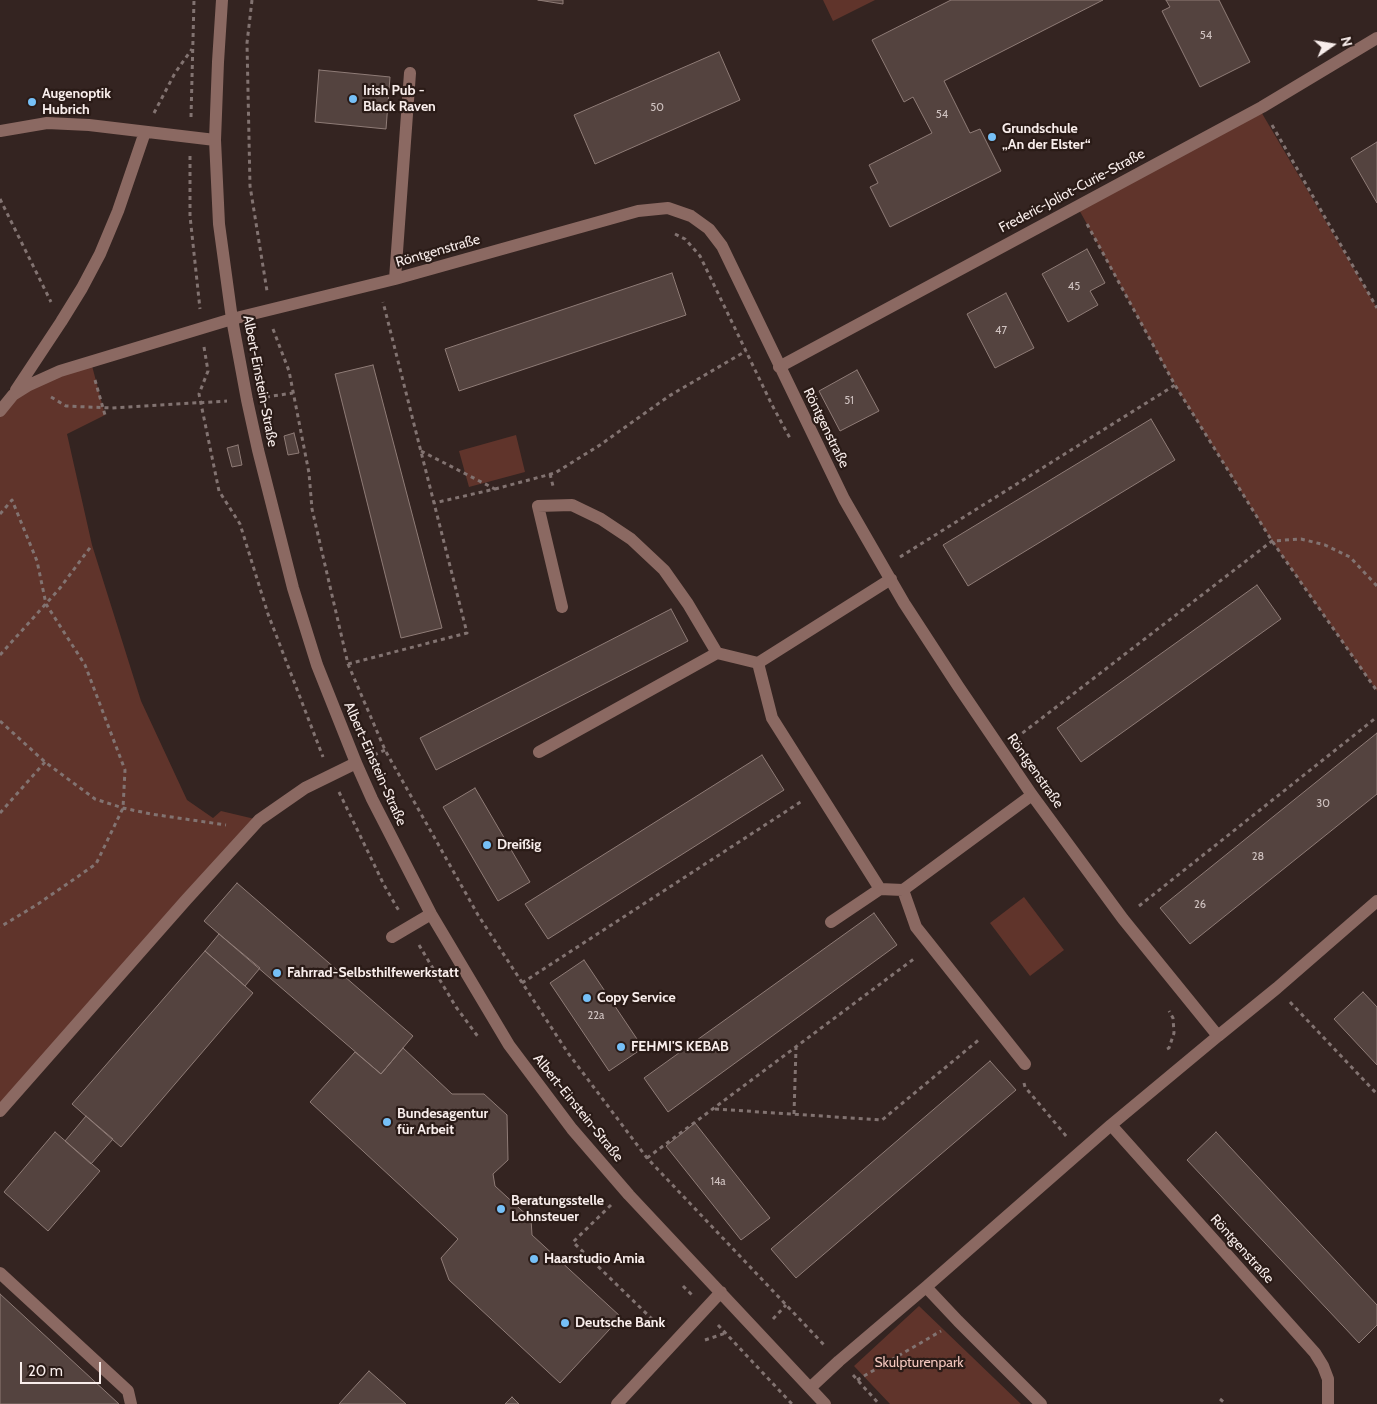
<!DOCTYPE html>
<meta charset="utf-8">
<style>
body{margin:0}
#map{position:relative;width:1377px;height:1404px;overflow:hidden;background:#342421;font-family:Cabin,sans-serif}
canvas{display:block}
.north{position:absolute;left:1307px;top:20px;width:50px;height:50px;-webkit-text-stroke:4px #2a1b17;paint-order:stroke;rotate:77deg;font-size:14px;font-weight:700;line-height:20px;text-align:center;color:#f8edeb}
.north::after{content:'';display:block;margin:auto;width:18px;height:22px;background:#f8edeb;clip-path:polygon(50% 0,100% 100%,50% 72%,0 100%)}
.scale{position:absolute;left:20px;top:1362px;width:81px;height:22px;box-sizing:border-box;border:2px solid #f8edeb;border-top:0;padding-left:6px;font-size:15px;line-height:18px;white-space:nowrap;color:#f8edeb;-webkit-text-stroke:4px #2a1b17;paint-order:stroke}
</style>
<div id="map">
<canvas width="1377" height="1404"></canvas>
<div class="north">N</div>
<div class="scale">20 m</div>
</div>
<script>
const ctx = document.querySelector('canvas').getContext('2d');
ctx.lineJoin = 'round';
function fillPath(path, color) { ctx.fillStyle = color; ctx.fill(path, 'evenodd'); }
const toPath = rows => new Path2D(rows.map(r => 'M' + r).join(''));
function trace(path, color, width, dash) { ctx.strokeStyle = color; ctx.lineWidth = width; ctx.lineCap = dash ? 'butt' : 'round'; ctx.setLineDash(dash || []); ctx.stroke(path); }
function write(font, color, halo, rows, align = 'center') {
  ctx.font = font + ' Cabin,sans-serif'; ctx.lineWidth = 4.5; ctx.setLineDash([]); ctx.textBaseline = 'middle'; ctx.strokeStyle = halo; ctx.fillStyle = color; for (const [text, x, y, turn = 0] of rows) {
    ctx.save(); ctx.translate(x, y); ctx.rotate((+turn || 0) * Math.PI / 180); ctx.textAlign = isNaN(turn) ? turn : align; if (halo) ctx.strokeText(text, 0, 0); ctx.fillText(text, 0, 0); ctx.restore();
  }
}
fillPath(toPath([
 [823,0,875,0,833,21],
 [1260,110,1377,308,1377,691,1272,541,1175,385,1077,206],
 [91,362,105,415,67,434,92,545,141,701,187,800,213,818,221,811,259,820,0,1110,0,411,13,395],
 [516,435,525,472,469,487,459,451],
 [1024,897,1064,950,1030,976,990,923],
 [919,1306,1021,1404,890,1404,854,1366]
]), '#60342b');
const building = toPath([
 [538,0,563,0,563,4,538,0],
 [951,0,1103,0,944,81,970,133,980,129,1001,171,890,227,870,187,878,183,869,165,932,133,913,97,904,102,872,40,951,0],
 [1166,0,1219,0,1250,62,1200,87,1162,11,1170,7,1166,0],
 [719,52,740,100,595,164,574,115,719,52],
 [319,70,390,77,386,129,315,122,319,70],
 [1377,142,1377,203,1351,158,1377,142],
 [1087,249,1105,283,1090,291,1098,305,1068,322,1042,274,1087,249],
 [672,273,686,315,459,391,445,349,672,273],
 [1006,293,1034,348,995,368,967,314,1006,293],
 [373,365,442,628,401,638,335,374,373,365],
 [857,370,879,411,840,431,819,391,857,370],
 [1151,419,1175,460,968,586,943,545,1151,419],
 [294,433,299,453,288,455,284,436,294,433],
 [238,445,242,465,232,467,227,448,238,445],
 [1257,585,1281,619,1081,762,1057,728,1257,585],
 [671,609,688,641,436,770,420,738,671,609],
 [1377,733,1377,794,1190,944,1160,908,1377,733],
 [762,755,784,790,548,939,525,904,762,755],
 [475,788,530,882,498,901,443,807,475,788],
 [237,883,413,1036,381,1074,204,921,237,883],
 [874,913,897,945,668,1112,644,1078,874,913],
 [219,934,260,968,245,986,205,951,219,934],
 [205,951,253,993,121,1147,72,1104,205,951],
 [584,960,643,1048,609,1071,550,983,584,960],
 [1363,992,1377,1007,1377,1065,1334,1019,1363,992],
 [403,1048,452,1094,484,1094,507,1115,508,1160,493,1174,495,1186,531,1219,532,1235,621,1317,560,1383,449,1280,441,1258,458,1239,310,1102,355,1052,381,1074,403,1048],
 [990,1061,1016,1090,796,1278,771,1249,990,1061],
 [86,1116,113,1139,91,1164,65,1141,86,1116],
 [695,1123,770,1218,741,1240,666,1146,695,1123],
 [55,1132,100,1171,48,1231,4,1192,55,1132],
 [1216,1132,1377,1305,1377,1325,1359,1343,1187,1160,1216,1132],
 [0,1294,119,1404,0,1404,0,1294],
 [369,1371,406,1404,339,1404,369,1371],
 [512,1397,519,1404,505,1404,512,1397]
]);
fillPath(building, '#54433f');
trace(building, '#8f7c77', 1);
trace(toPath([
 [252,0,247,43,250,186,267,291],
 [154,113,175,73,192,49],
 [191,117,194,0],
 [1272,125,1377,308],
 [190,156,190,216,200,309],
 [0,199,51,302],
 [1087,224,1175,385,1272,541,1377,691],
 [675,234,685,239,700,256,772,405,791,440],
 [273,329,289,371,309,473,312,509,348,664,385,750,478,915,568,1053,647,1158,826,1347],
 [204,347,208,371,199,394,219,491,240,524,268,614,323,757],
 [95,380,105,415],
 [51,397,66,406,112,408,227,401],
 [266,397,293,393],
 [421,451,495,489,434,503],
 [550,474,553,486],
 [495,489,555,473,600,445,669,396,746,351],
 [0,514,12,500,37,561,46,604,85,665,125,770,123,808,96,864,38,904,0,927],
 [900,557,1175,385],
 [0,655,60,588,92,545],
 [348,664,467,633,383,302],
 [0,721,45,762,95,799,123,808,151,814,226,825],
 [1016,738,1272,541,1301,539,1325,545,1350,557,1377,586],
 [374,755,385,750],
 [339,792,384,885,399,911],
 [0,813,45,762],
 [1139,906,1377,717],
 [419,945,456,1007,479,1038],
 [522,983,802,801],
 [1290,1002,1377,1094],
 [1167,1049,1169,1048,1174,1033,1173,1018,1169,1011],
 [1024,1083,1025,1087,1067,1137],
 [715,1109,882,1120,981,1038],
 [794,1114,796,1048],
 [647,1158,915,958],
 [611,1205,573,1242,653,1320],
 [683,1286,693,1296],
 [773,1319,786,1305],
 [718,1325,792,1404],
 [705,1340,726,1333],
 [853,1375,879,1404],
 [857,1380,941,1331],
 [1220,1399,1226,1404]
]), '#827371', 3, [4, 4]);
trace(toPath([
 [222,0,218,62,215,140,219,224,232,319,247,400,258,450,293,588,317,665,356,763,372,799,431,914,509,1045,572,1129,629,1195,825,1404],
 [0,131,47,123,89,125,215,140],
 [395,279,410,73],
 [779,367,1262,107,1377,38],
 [16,390,61,322,82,288,100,254,118,211,145,132],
 [0,411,13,395,29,385,60,371,232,319,395,279,638,211,668,208,691,216,709,229,722,246,844,499,904,603,958,686,1032,795,1123,919,1218,1036,1277,988,1377,901],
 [562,607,538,506,572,505,601,519,631,539,664,570,688,604,717,653,758,663,891,579],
 [758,663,772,718,880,889,831,922],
 [539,752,717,653],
 [880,889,903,890,1032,795],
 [903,890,916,927,1025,1064],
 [392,937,431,914],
 [0,1111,186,900,259,820,305,788,356,763],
 [1111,1125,1315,1353,1323,1366,1328,1379,1328,1404],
 [0,1273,128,1391,131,1404],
 [926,1287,958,1321,1041,1404],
 [810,1388,839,1361,926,1287,1111,1125,1218,1036],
 [617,1404,721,1292]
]), '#8b6962', 12);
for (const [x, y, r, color] of [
 [353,99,5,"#76c0f7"],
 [32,102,5,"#76c0f7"],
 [992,137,5,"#76c0f7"],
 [487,845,5,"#76c0f7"],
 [277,973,5,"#76c0f7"],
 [587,998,5,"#76c0f7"],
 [621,1047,5,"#76c0f7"],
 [387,1122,5,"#76c0f7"],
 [501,1209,5,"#76c0f7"],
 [534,1259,5,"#76c0f7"],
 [565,1323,5,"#76c0f7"]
]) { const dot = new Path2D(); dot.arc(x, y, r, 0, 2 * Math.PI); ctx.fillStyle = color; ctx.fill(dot); trace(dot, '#2a1b17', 2); }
write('11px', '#cfc2c0', null, [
 ["54",1206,36],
 ["50",657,108],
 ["54",942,115],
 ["45",1074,287],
 ["47",1001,331],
 ["51",849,401],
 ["30",1323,804],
 ["28",1258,857],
 ["26",1200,905],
 ["22a",596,1016],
 ["14a",718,1182]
]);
write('bold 14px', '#f8edeb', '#2a1b17', [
 ["Irish Pub -",363,91],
 ["Black Raven",363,107],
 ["Augenoptik",42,94],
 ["Hubrich",42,110],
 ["Grundschule",1002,129],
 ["„An der Elster“",1002,145],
 ["Dreißig",497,845],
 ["Fahrrad-Selbsthilfewerkstatt",287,973],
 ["Copy Service",597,998],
 ["FEHMI'S KEBAB",631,1047],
 ["Bundesagentur",397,1114],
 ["für Arbeit",397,1130],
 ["Beratungsstelle",511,1201],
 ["Lohnsteuer",511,1217],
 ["Haarstudio Amia",544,1259],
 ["Deutsche Bank",575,1323]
], 'left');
write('14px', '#f8edeb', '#2a1b17', [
 ["Frederic-Joliot-Curie-Straße",1072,191,-28],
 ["Röntgenstraße",438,251,-16],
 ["Albert-Einstein-Straße",260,381,79],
 ["Röntgenstraße",826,428,64],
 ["Albert-Einstein-Straße",375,764,66],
 ["Röntgenstraße",1035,771,55],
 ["Albert-Einstein-Straße",578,1108,51],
 ["Röntgenstraße",1242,1249,48]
]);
write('14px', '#f3c7be', '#2a1b17', [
 ["Skulpturenpark",919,1363]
]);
</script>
